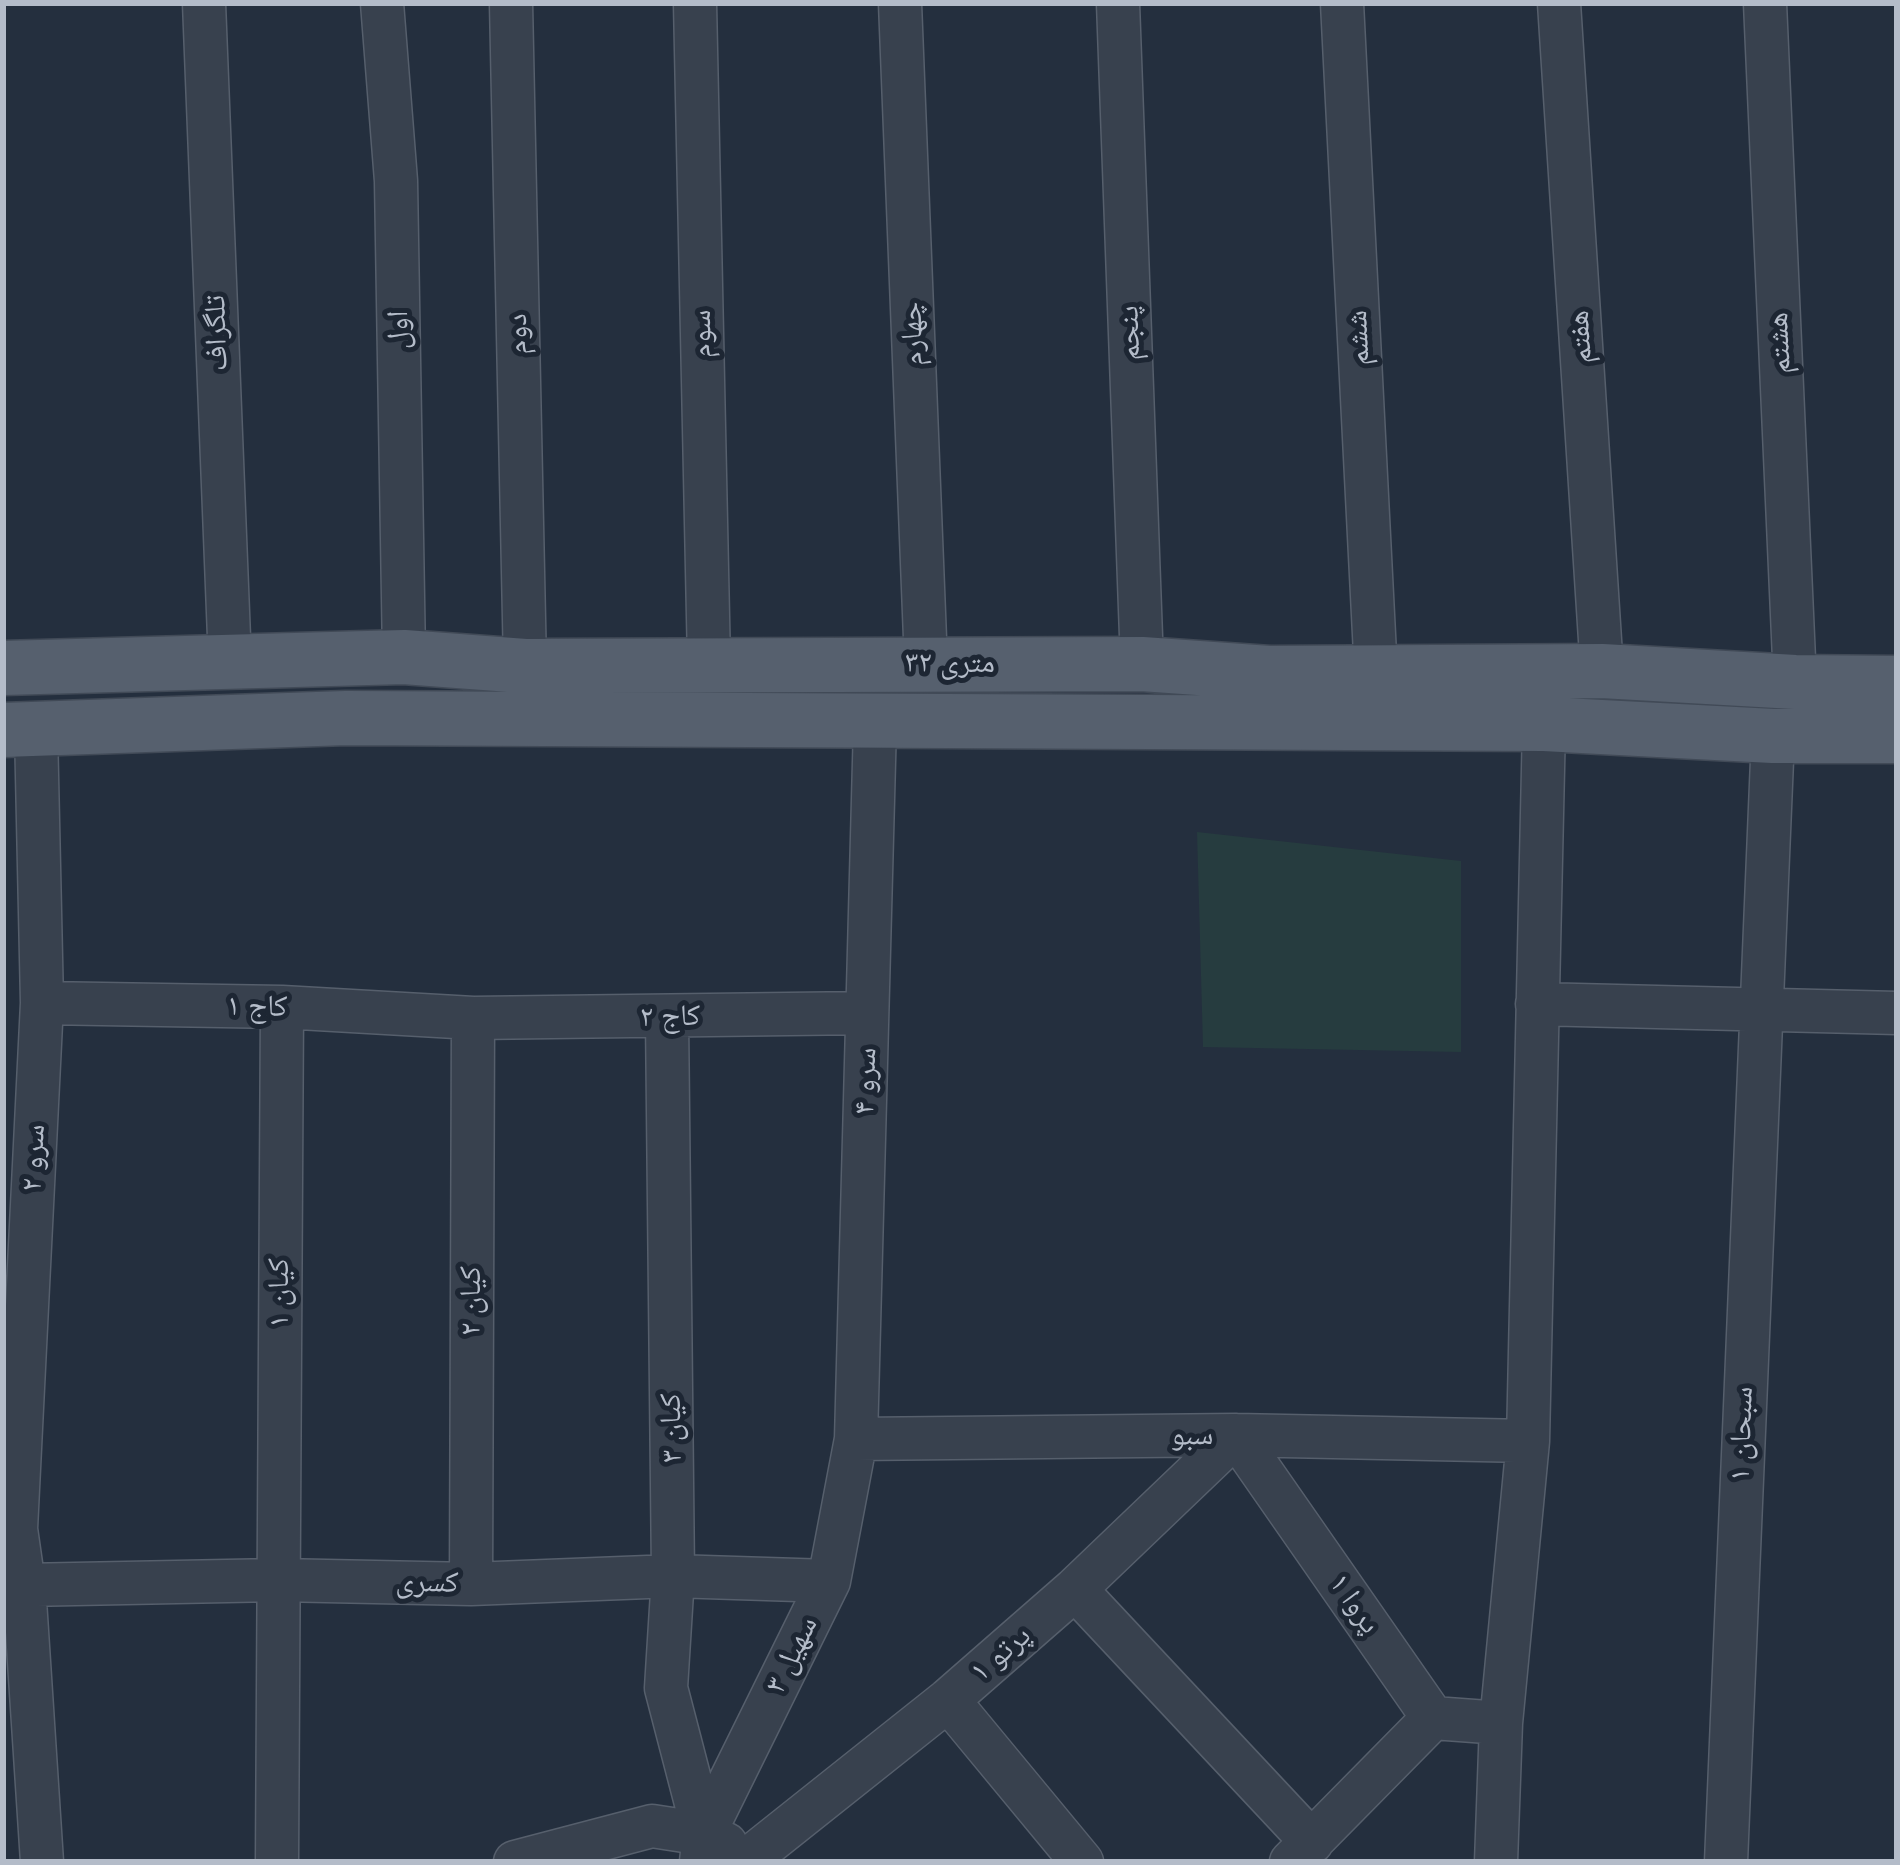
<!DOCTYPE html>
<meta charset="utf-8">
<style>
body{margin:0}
#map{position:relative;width:1900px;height:1865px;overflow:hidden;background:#242f3e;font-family:"Fira Sans",sans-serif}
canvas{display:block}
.frame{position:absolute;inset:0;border:6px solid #b4bcc9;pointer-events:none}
</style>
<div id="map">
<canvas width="1900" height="1865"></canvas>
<div class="frame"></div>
</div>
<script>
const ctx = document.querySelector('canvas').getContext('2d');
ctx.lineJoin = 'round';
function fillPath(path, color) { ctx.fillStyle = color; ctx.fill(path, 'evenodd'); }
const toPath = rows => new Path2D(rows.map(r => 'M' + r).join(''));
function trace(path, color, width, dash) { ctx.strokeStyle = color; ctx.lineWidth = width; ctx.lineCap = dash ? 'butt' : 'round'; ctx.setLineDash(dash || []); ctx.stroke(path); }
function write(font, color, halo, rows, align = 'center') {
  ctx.font = font + ' "Fira Sans","Noto Naskh Arabic",sans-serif'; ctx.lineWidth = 10; ctx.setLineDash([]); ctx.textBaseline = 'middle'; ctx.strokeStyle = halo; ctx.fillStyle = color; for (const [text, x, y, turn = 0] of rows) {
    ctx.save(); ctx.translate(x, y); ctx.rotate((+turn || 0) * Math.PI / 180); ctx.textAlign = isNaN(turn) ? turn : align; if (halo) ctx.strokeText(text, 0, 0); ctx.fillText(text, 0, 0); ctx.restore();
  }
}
fillPath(toPath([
 [1197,832,1461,861,1461,1052,1203,1047]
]), '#263c3f');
const minor = toPath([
 [204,3,230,663],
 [382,3,396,181,404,657],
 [511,3,525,666],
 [695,3,709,664],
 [900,3,926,664],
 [1118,3,1142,664],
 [1342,3,1376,674],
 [1559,3,1602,671],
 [1765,3,1795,682],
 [36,730,42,1003,16,1529,24,1585,42,1862],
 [42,1003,282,1007,473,1018,867,1013],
 [1537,1004,1897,1013],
 [667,1017,673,1576,666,1688,704,1834],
 [856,1439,1236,1435,1528,1441],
 [471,1584,473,1018],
 [24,1585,278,1580,471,1584,673,1576,829,1581],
 [1075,1589,1312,1842],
 [948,1700,1082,1862],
 [752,1856,948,1700,1075,1589,1236,1435,1433,1718,1501,1723],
 [277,1862,282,1007],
 [515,1862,652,1826,704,1834,726,1844],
 [701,1862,704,1834,829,1581,856,1439,875,724],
 [1291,1862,1433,1718],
 [1496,1862,1501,1723,1528,1441,1544,724],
 [1726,1862,1773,736]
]);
const major = toPath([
 [3,668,404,657,525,666,1142,664,1269,673,1602,671,1795,682,1897,683],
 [3,730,346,718,1544,724,1773,736,1897,736]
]);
trace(minor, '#565f6c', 45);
trace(major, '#414a57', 57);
trace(minor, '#38414e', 42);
trace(major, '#56606e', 54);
write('30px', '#b4bcc9', '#1d2633', [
 ["اول",399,330,-91],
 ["تلگراف",217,333,-92],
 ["پنجم",1130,333,-92],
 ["دوم",518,334,-91],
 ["سوم",702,334,-91],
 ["چهارم",913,334,-92],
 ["هفتم",1581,337,-94],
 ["ششم",1359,338,-93],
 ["هشتم",1780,343,-93],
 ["۳۲ متری",950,664],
 ["کاج ۱",257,1007,1],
 ["کاج ۲",670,1017,-1],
 ["سرو ۴",866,1081,-88],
 ["سرو ۲",34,1158,-87],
 ["کیان ۱",280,1293,-90],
 ["کیان ۲",472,1301,-90],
 ["کیان ۳",672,1428,-91],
 ["سبحان ۱",1742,1434,-88],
 ["سبو",1192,1436,-1],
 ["کسری",427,1583,1],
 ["پروا ۱",1354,1604,55],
 ["پرتو ۱",1001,1654,-41],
 ["سهیل ۳",792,1655,-64]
]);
</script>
